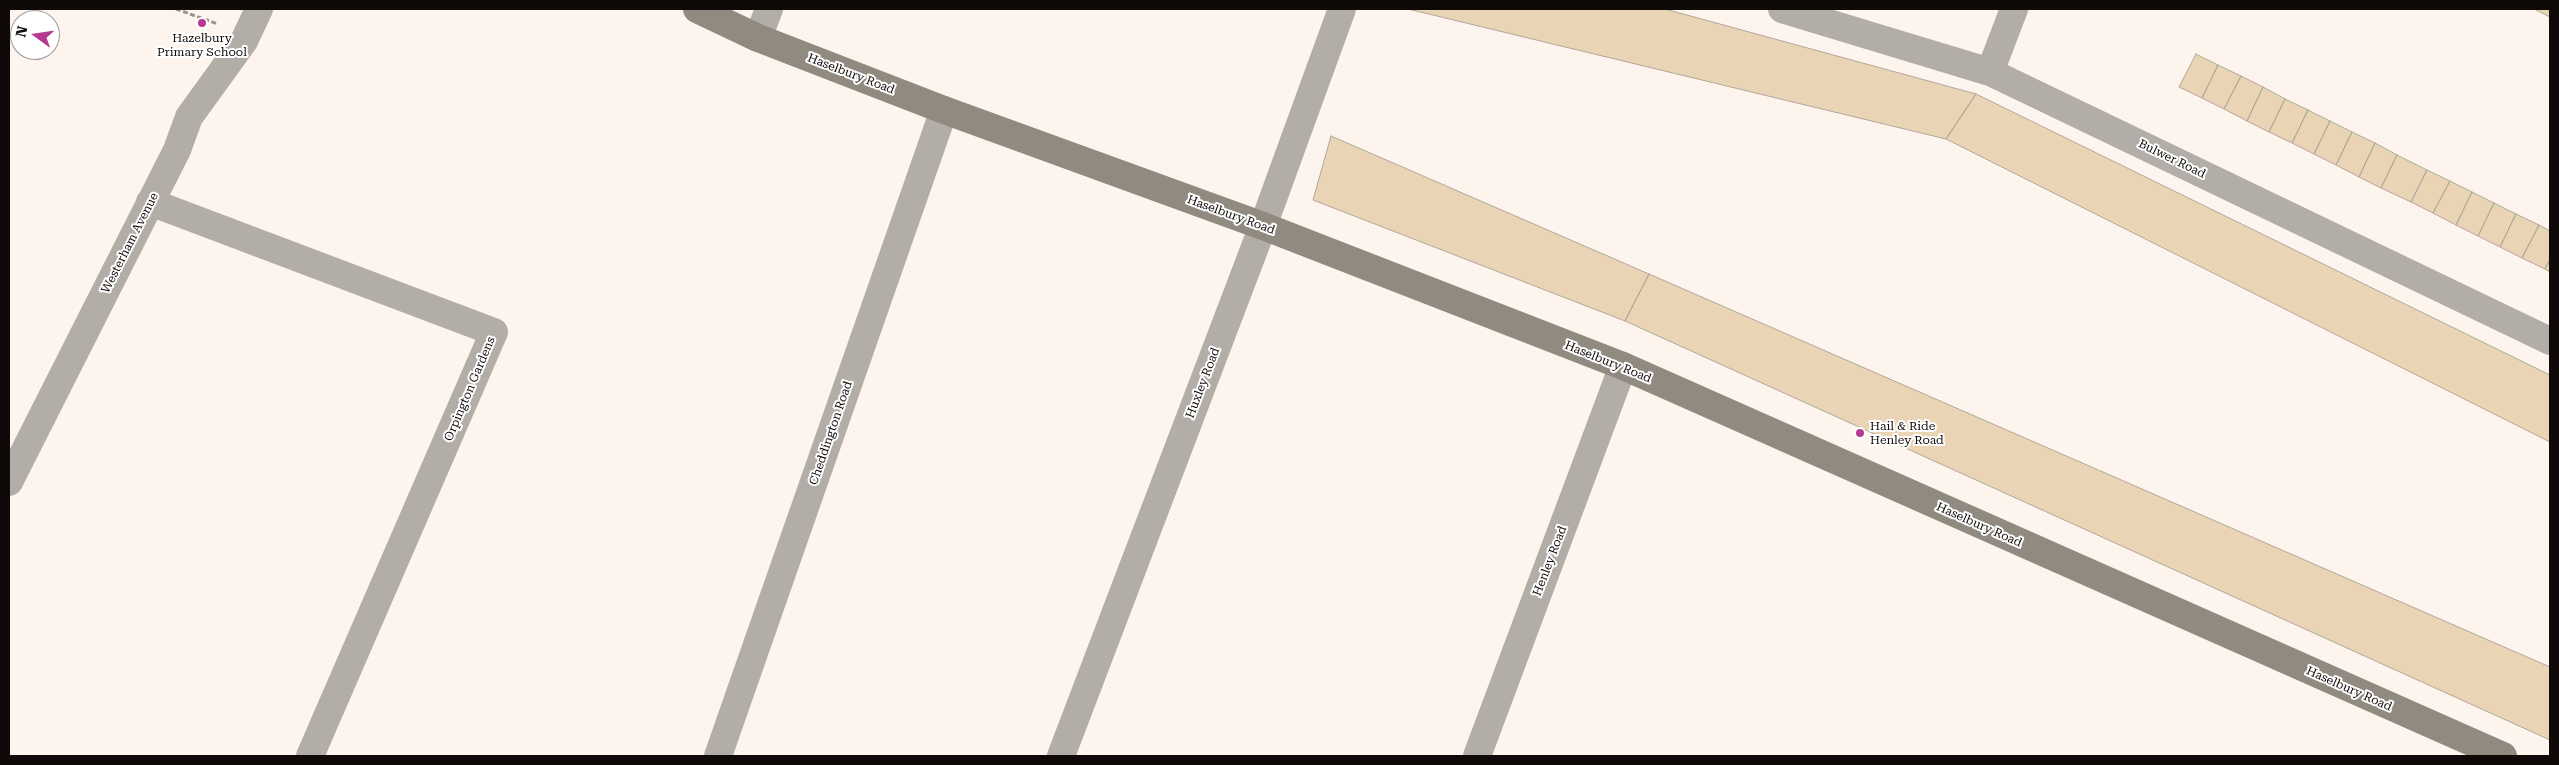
<!DOCTYPE html>
<style>
body{margin:0}
#map{position:relative;width:2559px;height:765px;overflow:hidden;background:#fef4ee;font-family:"Roboto Serif",serif}
canvas{display:block}
.frame{position:absolute;inset:0;border:10px solid #0f0a07;pointer-events:none}
.north{position:absolute;left:10px;top:10px;width:50px;height:50px;box-sizing:border-box;background:#fff;border:1px solid #9f9d9c;border-radius:50%;rotate:284deg;font-size:14px;font-weight:700;line-height:20px;text-align:center;color:#0f0a07}
.north::after{content:'';display:block;margin:auto;width:18px;height:22px;background:#b33a8e;clip-path:polygon(50% 0,100% 100%,50% 72%,0 100%)}
</style>
<div id="map">
<canvas width="2559" height="765"></canvas>
<div class="frame"></div>
<div class="north">N</div>
</div>
<script>
const ctx = document.querySelector('canvas').getContext('2d');
ctx.lineJoin = 'round';
function fillPath(path, color) { ctx.fillStyle = color; ctx.fill(path, 'evenodd'); }
const toPath = rows => new Path2D(rows.map(r => 'M' + r).join(''));
function trace(path, color, width, dash) { ctx.strokeStyle = color; ctx.lineWidth = width; ctx.lineCap = dash ? 'butt' : 'round'; ctx.setLineDash(dash || []); ctx.stroke(path); }
function write(font, color, halo, rows, align = 'center') {
  ctx.font = font + ' "Roboto Serif",serif'; ctx.lineWidth = 4; ctx.setLineDash([]); ctx.textBaseline = 'middle'; ctx.strokeStyle = halo; ctx.fillStyle = color; for (const [text, x, y, turn = 0] of rows) {
    ctx.save(); ctx.translate(x, y); ctx.rotate((+turn || 0) * Math.PI / 180); ctx.textAlign = isNaN(turn) ? turn : align; if (halo) ctx.strokeText(text, 0, 0); ctx.fillText(text, 0, 0); ctx.restore();
  }
}
const building = toPath([
 [1408,9,1665,9,1976,94,1946,139,1408,9],
 [2537,9,2550,9,2550,17,2536,10,2537,9],
 [2196,54,2218,65,2202,98,2179,87,2196,54],
 [2218,65,2241,76,2224,109,2202,98,2218,65],
 [2241,76,2263,87,2247,121,2224,109,2241,76],
 [2263,87,2285,99,2269,132,2247,121,2263,87],
 [1976,94,2550,375,2550,442,1946,139,1976,94],
 [2285,99,2308,110,2292,143,2269,132,2285,99],
 [2308,110,2330,121,2314,154,2292,143,2308,110],
 [2330,121,2352,132,2336,165,2314,154,2330,121],
 [2352,132,2375,143,2359,177,2336,165,2352,132],
 [1331,136,1649,274,1625,321,1313,200,1331,136],
 [2375,143,2397,155,2381,188,2359,177,2375,143],
 [2397,155,2427,170,2411,202,2381,188,2397,155],
 [2427,170,2450,181,2433,213,2411,202,2427,170],
 [2450,181,2472,192,2456,225,2433,213,2450,181],
 [2472,192,2494,203,2478,236,2456,225,2472,192],
 [2494,203,2516,214,2500,247,2478,236,2494,203],
 [2516,214,2539,225,2522,258,2500,247,2516,214],
 [2539,225,2550,231,2550,259,2545,269,2522,258,2539,225],
 [2550,259,2550,272,2545,269,2550,259],
 [1649,274,2550,667,2550,740,1625,321,1649,274]
]);
fillPath(building, '#e9d4b6');
trace(building, '#b1a799', 1);
trace(toPath([
 [176,9,218,24]
]), '#9c948f', 3, [5, 2.5]);
trace(toPath([
 [1782,9,1990,72,2550,341],
 [758,38,769,9],
 [1990,72,2014,9],
 [150,202,494,332,310,756],
 [9,482,177,150,189,117,244,41,259,9],
 [718,756,944,110],
 [1061,756,1263,226,1342,9],
 [1477,756,1623,366]
]), '#b2ada7', 28);
trace(toPath([
 [697,9,758,38,944,110,1263,226,1623,366,2503,756]
]), '#908a81', 28);
for (const [x, y, r, color] of [
 [202,23,5,"#b33a8e"],
 [1860,433,5,"#b33a8e"]
]) { const dot = new Path2D(); dot.arc(x, y, r, 0, 2 * Math.PI); ctx.fillStyle = color; ctx.fill(dot); trace(dot, '#fff', 2); }
write('12px', '#0f0a07', '#fff', [
 ["Hazelbury",202,38],
 ["Primary School",202,52],
 ["Hail & Ride",1870,426,"left"],
 ["Henley Road",1870,440,"left"]
]);
write('12px', '#0f0a07', '#fff', [
 ["Haselbury Road",851,74,21],
 ["Bulwer Road",2172,159,26],
 ["Haselbury Road",1231,215,20],
 ["Westerham Avenue",130,243,-63],
 ["Haselbury Road",1608,362,22],
 ["Huxley Road",1203,383,-69],
 ["Orpington Gardens",470,389,-67],
 ["Cheddington Road",831,433,-71],
 ["Haselbury Road",1979,525,24],
 ["Henley Road",1550,561,-69],
 ["Haselbury Road",2349,689,24]
]);
</script>
